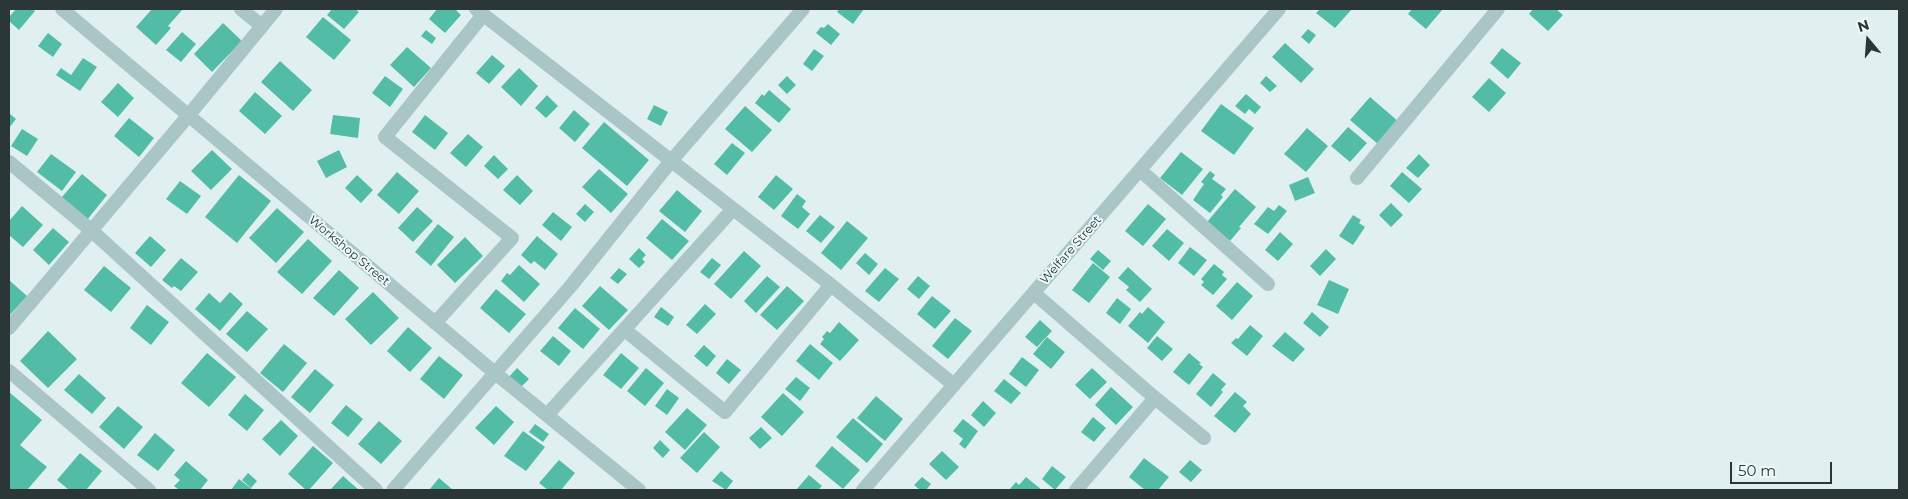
<!DOCTYPE html>
<style>
body{margin:0}
#map{position:relative;width:1908px;height:499px;overflow:hidden;background:#e0f0f1;font-family:Montserrat,sans-serif}
canvas{display:block}
.frame{position:absolute;inset:0;border:10px solid #2b3736;pointer-events:none}
.north{position:absolute;left:1843px;top:15px;width:50px;height:50px;-webkit-text-stroke:4px #ecf8f9;paint-order:stroke;rotate:342deg;font-size:14px;font-weight:700;line-height:20px;text-align:center;color:#2b3736}
.north::after{content:'';display:block;margin:auto;width:18px;height:22px;background:#2b3736;clip-path:polygon(50% 0,100% 100%,50% 72%,0 100%)}
.scale{position:absolute;left:1730px;top:462px;width:102px;height:22px;box-sizing:border-box;border:2px solid #2b3736;border-top:0;padding-left:6px;font-size:15px;line-height:18px;white-space:nowrap;color:#2b3736;-webkit-text-stroke:4px #ecf8f9;paint-order:stroke}
</style>
<div id="map">
<canvas width="1908" height="499"></canvas>
<div class="frame"></div>
<div class="north">N</div>
<div class="scale">50 m</div>
</div>
<script>
const ctx = document.querySelector('canvas').getContext('2d');
ctx.lineJoin = 'round';
function fillPath(path, color) { ctx.fillStyle = color; ctx.fill(path, 'evenodd'); }
const toPath = rows => new Path2D(rows.map(r => 'M' + r).join(''));
function trace(path, color, width, dash) { ctx.strokeStyle = color; ctx.lineWidth = width; ctx.lineCap = dash ? 'butt' : 'round'; ctx.setLineDash(dash || []); ctx.stroke(path); }
function write(font, color, halo, rows, align = 'center') {
  ctx.font = font + ' Montserrat,sans-serif'; ctx.lineWidth = 4; ctx.setLineDash([]); ctx.textBaseline = 'middle'; ctx.strokeStyle = halo; ctx.fillStyle = color; for (const [text, x, y, turn = 0] of rows) {
    ctx.save(); ctx.translate(x, y); ctx.rotate((+turn || 0) * Math.PI / 180); ctx.textAlign = isNaN(turn) ? turn : align; if (halo) ctx.strokeText(text, 0, 0); ctx.fillText(text, 0, 0); ctx.restore();
  }
}
fillPath(toPath([
 [16,9,32,9,35,11,19,30,9,21,9,17],
 [152,9,183,9,168,26,171,28,156,45,136,27],
 [332,9,355,9,359,12,344,29,327,15],
 [437,9,455,9,461,15,445,33,429,19],
 [839,9,864,9,853,24,837,12],
 [1320,9,1352,9,1335,28,1316,13],
 [1412,9,1443,9,1426,29,1408,14],
 [1533,9,1556,9,1563,15,1548,31,1529,14],
 [323,17,351,40,334,60,306,37],
 [223,23,242,41,212,72,194,54],
 [828,24,840,34,831,45,816,33,821,27,824,28],
 [1308,29,1316,35,1309,44,1301,37],
 [426,30,436,38,432,44,421,36],
 [182,32,196,44,181,62,166,50],
 [48,33,62,44,53,57,38,46],
 [1285,43,1314,69,1301,83,1272,57],
 [407,47,431,68,414,87,390,65],
 [1502,48,1521,63,1508,79,1490,63],
 [814,49,824,56,812,71,803,64],
 [492,55,505,66,489,84,476,73],
 [83,58,97,67,80,91,56,75,61,68,71,75],
 [280,61,312,90,293,111,261,82],
 [519,68,538,86,521,106,501,87],
 [385,76,403,89,390,107,372,93],
 [787,76,796,85,787,94,778,85],
 [1266,76,1277,86,1270,92,1260,83],
 [1489,78,1506,93,1489,112,1472,97],
 [118,83,134,98,118,117,101,102],
 [769,90,791,109,779,123,755,103,762,94,764,96],
 [255,92,282,116,265,134,239,111],
 [1246,94,1261,107,1255,114,1249,109,1245,114,1235,106],
 [547,95,558,106,546,118,535,108],
 [1370,97,1399,122,1379,145,1350,120],
 [1221,104,1254,128,1234,155,1201,131],
 [654,105,668,112,661,126,647,119],
 [745,106,772,130,752,152,725,129],
 [574,110,590,124,575,142,559,128],
 [9,113,16,119,9,128],
 [333,115,360,118,358,138,330,134],
 [425,115,448,133,435,150,412,132],
 [129,118,154,138,139,157,114,136],
 [604,122,649,160,627,186,582,148],
 [1348,127,1367,143,1350,162,1331,146],
 [1307,128,1328,146,1306,172,1284,154],
 [22,129,38,139,27,156,11,146],
 [468,134,483,147,466,167,450,153],
 [732,143,745,153,727,175,714,164],
 [212,150,232,169,211,190,191,171],
 [339,150,347,167,326,178,317,161],
 [1181,152,1203,169,1182,195,1160,178],
 [51,154,76,172,62,191,37,172],
 [1419,154,1430,165,1418,178,1406,168],
 [494,155,508,169,498,179,484,166],
 [599,169,628,194,611,213,582,187],
 [1210,171,1215,175,1212,179,1226,189,1221,195,1223,197,1210,213,1193,200,1204,184,1201,182],
 [397,172,419,191,399,214,377,195],
 [1402,172,1422,189,1409,203,1390,186],
 [82,174,107,195,87,220,61,198],
 [239,175,271,201,237,243,205,217],
 [357,175,373,190,361,203,345,188],
 [517,175,533,191,520,205,503,190],
 [776,175,793,189,774,210,758,197],
 [1308,177,1315,193,1295,201,1289,185],
 [180,181,201,196,187,214,166,199],
 [1235,189,1256,207,1239,227,1241,228,1230,241,1207,222],
 [677,190,702,211,685,232,659,211],
 [797,194,806,201,802,207,810,214,798,229,781,216],
 [1391,203,1403,215,1391,227,1379,215],
 [585,204,594,212,585,222,576,214],
 [1148,204,1166,219,1143,246,1125,231],
 [1279,205,1287,211,1268,234,1254,224,1268,207,1274,211],
 [22,206,43,225,23,247,9,235,9,221],
 [417,207,433,221,413,242,398,228],
 [277,208,304,232,276,263,249,238],
 [553,212,572,227,561,241,542,225],
 [820,215,835,227,821,243,806,231],
 [1353,215,1361,220,1359,223,1365,227,1353,245,1339,236],
 [662,219,689,241,672,260,646,238],
 [847,221,868,238,841,270,821,253],
 [438,224,454,237,431,266,415,252],
 [53,228,69,242,49,265,33,250],
 [1167,229,1184,243,1169,261,1152,246],
 [1280,232,1293,244,1278,261,1265,250],
 [150,236,166,250,151,267,135,253],
 [537,236,558,254,545,270,534,261,531,264,521,255],
 [465,237,483,256,455,283,437,265],
 [308,239,332,261,302,294,277,272],
 [1190,247,1207,260,1194,276,1178,263],
 [639,248,646,255,642,259,645,262,639,268,629,259],
 [1326,249,1336,259,1320,276,1310,266],
 [1098,250,1111,261,1103,270,1090,259],
 [744,251,761,266,731,299,714,284],
 [865,253,878,264,869,275,856,263],
 [181,258,198,272,181,291,174,286,172,288,162,280],
 [712,258,721,265,709,279,700,272],
 [1093,263,1110,277,1089,303,1072,290],
 [1214,264,1224,272,1222,275,1227,279,1213,295,1201,285,1204,282,1201,279],
 [519,265,540,284,524,302,501,281,507,273,510,275],
 [104,266,131,288,111,312,84,290],
 [1128,267,1152,289,1140,302,1126,290,1129,287,1118,278],
 [619,268,627,274,618,284,610,278],
 [885,268,899,279,879,302,865,291],
 [339,270,359,288,334,316,313,298],
 [767,276,780,287,756,313,744,301],
 [918,276,930,286,919,299,907,289],
 [9,280,27,296,9,316],
 [1329,280,1349,289,1338,314,1317,305],
 [1237,282,1253,296,1232,320,1216,306],
 [600,286,628,310,609,330,582,306],
 [787,286,804,301,777,330,760,315],
 [496,289,526,314,509,333,480,308],
 [230,292,243,304,220,331,195,309,209,293,220,303],
 [373,292,399,318,371,345,345,319],
 [932,296,951,311,935,329,917,314],
 [1117,298,1131,309,1120,324,1106,313],
 [705,304,716,314,697,334,686,325],
 [147,305,169,322,151,345,130,328],
 [661,307,674,317,668,326,654,317],
 [1148,307,1165,322,1148,343,1128,326,1140,312,1142,314],
 [575,308,600,329,583,349,558,328],
 [247,311,268,329,247,352,226,334],
 [1312,312,1329,327,1320,337,1303,323],
 [955,318,972,331,948,359,932,346],
 [1040,320,1052,331,1037,347,1025,337],
 [839,322,859,340,840,361,820,344,824,339,822,337,827,331,830,333],
 [1250,325,1263,336,1247,356,1231,343,1236,338,1238,339],
 [408,327,432,348,410,372,387,351],
 [48,331,77,359,48,388,20,361],
 [1285,332,1305,349,1293,362,1272,346],
 [553,336,571,351,559,366,540,351],
 [1157,336,1173,349,1162,361,1147,348],
 [1047,337,1065,352,1051,369,1033,354],
 [284,344,307,363,283,392,260,373],
 [810,344,833,363,819,380,796,361],
 [704,345,716,356,707,367,694,356],
 [207,353,236,377,209,407,181,383],
 [621,353,639,368,621,389,603,375],
 [1189,353,1201,363,1199,364,1203,367,1189,385,1173,372],
 [439,356,463,375,444,399,420,379],
 [1022,357,1039,370,1026,387,1009,374],
 [727,359,741,370,729,384,716,373],
 [517,368,529,379,519,389,508,378],
 [646,368,664,383,645,406,627,391],
 [1092,368,1107,382,1090,399,1075,385],
 [315,369,334,385,310,413,291,397],
 [1213,373,1226,384,1221,390,1223,392,1211,407,1196,394],
 [79,374,106,398,92,414,64,390],
 [796,377,810,388,800,401,785,389],
 [1004,379,1021,393,1011,404,994,391],
 [1111,387,1133,407,1116,425,1095,405],
 [667,389,679,398,667,415,655,406],
 [9,392,42,420,20,445,47,467,27,490,9,490],
 [1235,392,1247,402,1243,406,1251,414,1235,433,1214,416],
 [783,393,804,412,782,436,761,417],
 [245,394,264,410,247,431,228,415],
 [876,396,903,419,885,441,857,418],
 [983,401,996,413,984,427,971,415],
 [346,405,363,419,348,437,331,423],
 [118,406,143,427,124,449,99,427],
 [496,406,514,422,494,445,475,428],
 [687,408,707,425,685,450,665,432],
 [1093,417,1106,428,1094,442,1081,432],
 [853,418,883,444,867,463,836,437],
 [963,419,978,431,965,449,959,444,963,439,953,431],
 [281,420,298,436,280,456,262,439],
 [379,421,402,441,381,464,358,444],
 [535,424,549,434,543,442,529,432],
 [761,427,772,438,760,449,749,438],
 [523,431,545,447,526,471,504,456],
 [704,432,720,447,697,473,680,458],
 [155,433,175,450,158,471,137,455],
 [660,440,670,450,663,458,653,448],
 [313,446,333,463,309,490,306,490,288,474],
 [832,446,860,470,843,489,815,466],
 [942,451,959,467,946,480,929,464],
 [80,453,102,471,86,490,69,490,57,480],
 [1144,458,1169,477,1158,490,1145,490,1129,477],
 [559,460,575,473,561,490,548,490,539,483],
 [1190,460,1202,470,1191,482,1179,472],
 [186,461,208,480,200,490,179,490,174,486,180,480,174,475],
 [1052,466,1066,477,1055,490,1042,479],
 [721,471,733,481,726,490,712,481],
 [248,473,257,481,251,488,242,480],
 [809,475,822,486,818,490,796,490],
 [343,476,359,490,330,490],
 [922,477,931,484,926,490,920,490,914,485],
 [1026,477,1042,490,1009,490,1016,482,1019,485],
 [439,478,453,490,429,490],
 [239,479,253,490,231,490]
]), '#53bca7');
trace(toPath([
 [62,9,495,373,639,490],
 [241,9,262,26],
 [476,9,831,285,954,385],
 [9,162,92,231,376,490],
 [1140,170,1268,284],
 [1357,178,1498,9],
 [1034,293,1155,398,1204,438],
 [435,323,512,238,385,137,483,15],
 [9,328,188,116,276,9],
 [625,330,725,412,831,285],
 [9,371,149,490],
 [547,415,733,209],
 [393,490,570,287,671,161,803,9],
 [863,490,1279,9],
 [1076,490,1155,398]
]), '#aac5c6', 14);
write('12px', '#2b3736', '#ecf8f9', [
 ["Welfare Street",1071,250,-49],
 ["Workshop Street",349,251,40]
]);
</script>
